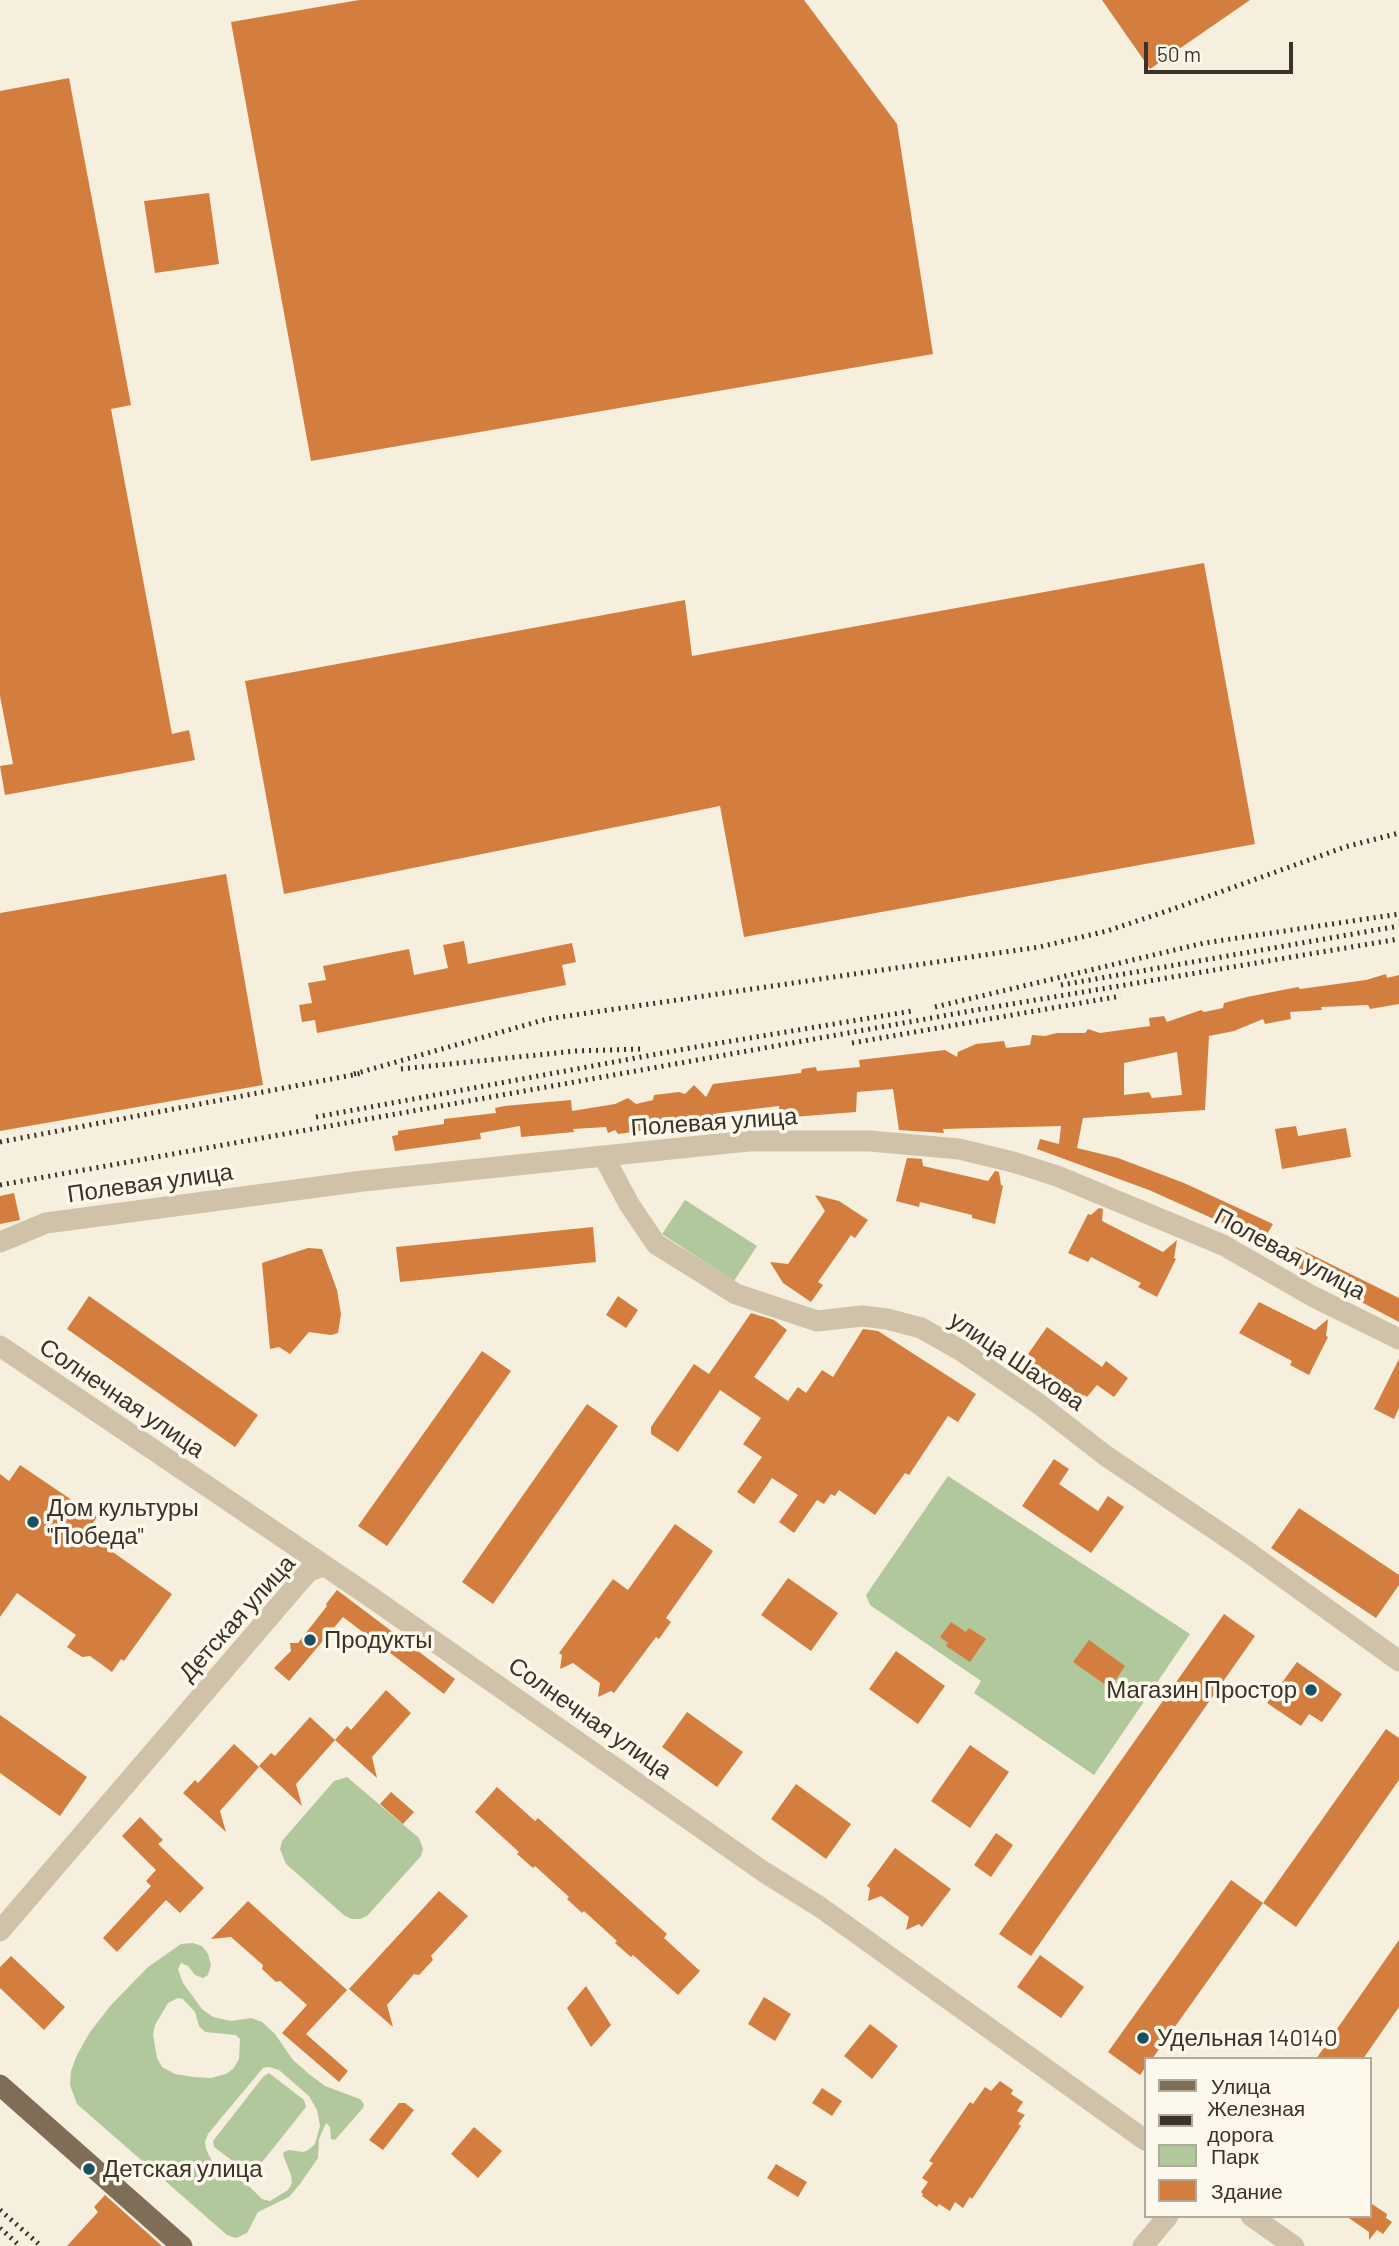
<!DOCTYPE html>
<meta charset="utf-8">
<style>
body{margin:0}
#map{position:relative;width:1399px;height:2246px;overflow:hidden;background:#f6efde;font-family:Barlow,sans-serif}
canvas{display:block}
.legend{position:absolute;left:1144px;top:2057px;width:228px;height:161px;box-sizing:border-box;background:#fcf8ec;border:2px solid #afa99e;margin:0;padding:9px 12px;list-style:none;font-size:21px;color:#3c3229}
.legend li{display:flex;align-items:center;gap:14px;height:35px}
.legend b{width:35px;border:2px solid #afa99e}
.scale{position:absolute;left:1144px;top:42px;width:149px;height:32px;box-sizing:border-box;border:4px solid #3c3229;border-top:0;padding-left:9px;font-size:21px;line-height:24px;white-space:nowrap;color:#3c3229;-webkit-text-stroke:5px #fcf8ec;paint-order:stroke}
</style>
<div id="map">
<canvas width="1399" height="2246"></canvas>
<ul class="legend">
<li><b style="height:9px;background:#7f6d58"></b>Улица</li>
<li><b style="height:9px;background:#3c3229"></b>Железная дорога</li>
<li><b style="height:19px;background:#b1c79c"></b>Парк</li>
<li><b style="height:19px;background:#d37e3e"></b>Здание</li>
</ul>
<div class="scale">50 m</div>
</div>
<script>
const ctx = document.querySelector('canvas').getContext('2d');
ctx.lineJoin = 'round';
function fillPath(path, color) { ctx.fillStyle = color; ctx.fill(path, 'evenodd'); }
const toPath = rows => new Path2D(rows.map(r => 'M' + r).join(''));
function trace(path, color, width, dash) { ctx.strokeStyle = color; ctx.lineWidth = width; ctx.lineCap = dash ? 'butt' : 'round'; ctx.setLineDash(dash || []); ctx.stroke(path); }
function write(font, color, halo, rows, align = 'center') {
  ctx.font = font + ' Barlow,sans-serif'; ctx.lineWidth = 7; ctx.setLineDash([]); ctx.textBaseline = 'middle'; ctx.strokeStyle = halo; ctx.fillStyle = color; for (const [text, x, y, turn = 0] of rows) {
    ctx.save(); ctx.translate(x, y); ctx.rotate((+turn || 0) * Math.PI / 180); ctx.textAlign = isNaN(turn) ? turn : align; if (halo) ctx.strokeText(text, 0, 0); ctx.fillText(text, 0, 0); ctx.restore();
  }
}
fillPath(toPath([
 [685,1200,757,1246,734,1281,662,1234],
 [948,1476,1190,1634,1094,1775,974,1693,981,1681,870,1605,866,1595],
 [347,1777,419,1838,423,1849,421,1856,367,1916,360,1919,352,1919,345,1916,286,1864,280,1849,282,1841,334,1781],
 [193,1943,202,1946,208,1954,211,1965,208,1975,203,1978,195,1975,188,1966,181,1963,178,1969,183,1983,202,2009,213,2017,231,2021,251,2018,262,2022,275,2034,293,2060,309,2074,325,2086,360,2099,364,2104,363,2108,335,2140,331,2139,330,2127,326,2123,319,2139,318,2158,300,2184,289,2197,258,2212,247,2233,236,2238,227,2235,77,2104,70,2085,71,2071,77,2055,90,2032,111,2005,148,1967,181,1944],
 [178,1998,183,1999,195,2012,199,2026,205,2032,236,2035,240,2039,239,2059,233,2069,226,2074,211,2078,193,2077,175,2074,162,2067,157,2058,153,2035,155,2025,168,2003],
 [269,2067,279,2070,309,2096,317,2110,320,2126,315,2144,308,2150,303,2152,289,2150,284,2152,283,2155,291,2175,292,2183,288,2190,270,2201,262,2199,251,2188,212,2161,206,2149,205,2142,208,2134,222,2117,263,2068],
 [269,2073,304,2100,306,2107,255,2171,249,2173,214,2147,213,2141,263,2077]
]), '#b1c79c');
fillPath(toPath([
 [359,0,804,0,897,124,933,354,311,461,231,22],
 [1102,0,1250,0,1150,69],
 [69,78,131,405,111,409,172,734,189,730,195,760,5,795,0,766,13,764,0,696,0,91],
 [209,193,219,264,155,273,144,201],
 [1204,563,1255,844,744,937,720,806,284,894,245,681,685,600,692,656],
 [226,874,263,1085,0,1131,0,913],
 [464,941,468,964,572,943,576,962,562,965,566,985,317,1033,315,1020,302,1022,299,1005,312,1003,308,983,326,980,323,966,409,949,414,975,448,968,443,945],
 [1386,974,1387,978,1399,975,1399,1004,1370,1009,1368,1005,1321,1007,1322,1010,1290,1012,1291,1019,1265,1024,1263,1019,1234,1031,1209,1036,1205,1110,1083,1118,1077,1148,1118,1158,1184,1183,1273,1224,1263,1241,1149,1190,1037,1149,1040,1139,1059,1144,1061,1126,943,1129,944,1133,899,1130,893,1089,857,1092,856,1112,780,1118,779,1106,713,1114,713,1121,618,1134,615,1130,608,1133,606,1127,573,1129,574,1132,521,1137,520,1126,480,1133,481,1139,395,1151,392,1136,398,1135,398,1131,444,1124,444,1119,496,1113,495,1108,504,1106,571,1100,572,1111,615,1104,628,1098,636,1104,653,1100,654,1095,679,1092,685,1094,694,1085,706,1097,713,1084,801,1073,802,1069,816,1067,817,1071,860,1067,859,1060,945,1050,957,1057,958,1052,976,1044,1004,1041,1006,1048,1030,1045,1032,1035,1045,1036,1057,1033,1085,1033,1088,1029,1100,1033,1150,1026,1149,1018,1164,1016,1167,1022,1201,1010,1204,1012,1223,1008,1224,1003,1247,997,1298,987,1300,989,1366,980],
 [1177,1052,1182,1095,1152,1098,1149,1092,1124,1095,1124,1063],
 [1296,1126,1298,1136,1346,1128,1351,1157,1282,1169,1275,1129],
 [907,1158,922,1159,923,1166,988,1181,995,1171,999,1172,1001,1185,1003,1186,995,1224,972,1218,972,1215,920,1202,919,1207,896,1201],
 [14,1193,20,1220,0,1224,0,1196],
 [815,1195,839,1201,868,1220,855,1238,851,1235,818,1282,823,1285,811,1302,783,1283,770,1262,788,1264,825,1211],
 [1099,1208,1103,1209,1102,1221,1163,1252,1177,1240,1174,1258,1176,1259,1157,1297,1138,1287,1141,1283,1091,1257,1088,1262,1068,1253,1088,1214,1091,1215],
 [593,1227,596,1262,400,1282,396,1247],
 [1296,1247,1399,1298,1399,1322,1286,1262],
 [308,1248,322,1249,337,1290,341,1314,338,1333,331,1335,309,1332,290,1354,279,1347,270,1349,262,1263],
 [89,1296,258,1415,235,1447,67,1329],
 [618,1296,638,1310,626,1328,606,1315],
 [1259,1302,1315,1330,1328,1319,1326,1336,1328,1337,1309,1375,1290,1365,1292,1361,1239,1333],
 [751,1313,774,1320,787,1330,754,1377,788,1401,798,1387,806,1393,822,1370,833,1377,863,1329,878,1331,976,1394,958,1422,948,1416,909,1475,905,1473,875,1515,839,1490,835,1496,831,1494,824,1504,817,1500,794,1533,779,1522,798,1495,772,1478,754,1504,737,1492,762,1457,743,1444,761,1418,720,1390,678,1452,651,1434,651,1427,694,1364,709,1374],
 [1047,1327,1102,1367,1106,1361,1128,1378,1114,1397,1097,1385,1087,1397,1084,1395,1081,1399,1027,1360,1030,1356,1028,1354],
 [482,1351,511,1371,387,1546,358,1526],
 [1399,1359,1399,1408,1394,1419,1374,1409],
 [587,1404,618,1426,493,1604,462,1582],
 [1054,1459,1069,1469,1059,1484,1098,1511,1108,1496,1124,1507,1091,1553,1022,1506],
 [20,1465,97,1517,86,1533,172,1594,124,1661,121,1659,112,1672,90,1656,82,1657,67,1647,76,1635,17,1593,0,1617,0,1474,9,1481],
 [1299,1508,1399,1575,1399,1585,1376,1618,1271,1548],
 [675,1524,713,1551,666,1618,671,1622,659,1639,656,1637,614,1693,611,1691,598,1697,600,1683,573,1663,560,1669,562,1655,559,1653,613,1579,628,1590],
 [788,1578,838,1613,811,1651,761,1615],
 [337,1590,455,1679,444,1694,343,1617,289,1681,274,1668,291,1651,290,1643,298,1643,327,1606,326,1604],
 [1224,1614,1255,1636,1031,1956,999,1934],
 [951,1622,966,1632,969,1628,986,1639,970,1662,946,1646,948,1643,940,1637],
 [1089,1640,1125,1666,1110,1688,1073,1662],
 [896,1651,945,1686,918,1724,869,1689],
 [1297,1662,1342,1694,1322,1722,1309,1714,1301,1726,1267,1703],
 [386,1690,411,1713,372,1757,377,1778,335,1740,347,1726,351,1730],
 [687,1712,743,1752,717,1787,662,1747],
 [0,1715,87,1777,60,1816,0,1773],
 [310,1717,335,1740,296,1784,302,1806,259,1766,271,1753,275,1756],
 [1386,1729,1399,1738,1399,1780,1296,1927,1263,1903],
 [234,1744,259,1767,220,1811,226,1832,183,1793,195,1780,198,1783],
 [970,1745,1009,1772,970,1828,931,1801],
 [796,1784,851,1824,826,1859,771,1819],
 [497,1787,535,1821,538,1818,588,1863,667,1934,664,1938,700,1971,678,1995,633,1955,631,1957,615,1943,617,1941,584,1911,582,1913,567,1899,569,1897,535,1866,533,1868,517,1854,519,1852,475,1812],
 [391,1792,414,1812,403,1824,380,1804],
 [140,1817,163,1840,158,1844,204,1888,180,1913,166,1900,117,1952,103,1938,151,1886,146,1881,156,1870,122,1836],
 [996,1833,1013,1845,991,1877,974,1865],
 [895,1848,951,1889,922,1927,919,1924,906,1930,909,1917,881,1896,868,1901,870,1888,867,1886],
 [1231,1880,1263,1903,1152,2059,1145,2059,1145,2068,1140,2075,1108,2052],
 [439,1891,468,1916,431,1956,433,1960,419,1975,414,1974,387,2005,393,2027,349,1989],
 [248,1901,347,1990,306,2034,348,2071,339,2082,282,2033,307,2005,280,1981,276,1982,262,1969,263,1965,231,1937,211,1939],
 [1399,1940,1399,2007,1363,2059,1316,2059],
 [1040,1955,1084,1987,1061,2018,1017,1987],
 [11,1956,65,2007,44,2030,0,1988,0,1967],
 [586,1986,611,2025,591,2047,567,2008],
 [764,1997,791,2014,775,2041,748,2024],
 [870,2024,898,2046,872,2079,844,2056],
 [1000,2081,1013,2090,1011,2094,1023,2102,1017,2111,1025,2115,1018,2124,1021,2126,972,2199,970,2197,963,2208,955,2202,950,2211,939,2204,937,2207,922,2196,923,2194,921,2192,928,2182,922,2178,933,2163,929,2161,970,2102,973,2104,985,2087,991,2091],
 [822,2088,842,2101,832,2116,812,2103],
 [399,2103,405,2103,414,2110,383,2150,369,2140],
 [474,2127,502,2151,478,2178,451,2154],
 [776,2164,807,2182,798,2197,767,2178],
 [105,2195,162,2246,67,2246,98,2212,94,2207],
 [1369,2202,1387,2214,1386,2218,1392,2222,1383,2234,1377,2230,1369,2240,1369,2232,1346,2216,1369,2216]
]), '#d37e3e');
trace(toPath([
 [604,1157,629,1204,656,1244,736,1294,817,1321,862,1316,887,1319,921,1328,960,1350,1039,1404,1106,1456,1241,1547,1399,1661],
 [0,1242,46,1223,363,1181,748,1141,870,1141,959,1149,1013,1162,1057,1176,1223,1245,1312,1296,1399,1339],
 [0,1346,368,1595,764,1872,820,1907,1145,2140],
 [0,1931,301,1580,309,1571,323,1566],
 [1251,2216,1294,2246],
 [1143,2246,1168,2216]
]), '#d0c2a8', 21);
trace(toPath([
 [0,2085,182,2246]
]), '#7f6d58', 21);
trace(toPath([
 [1061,985,1399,926],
 [935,1007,1204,943,1399,914],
 [852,1043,1121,996],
 [401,1069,576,1051,641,1049],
 [354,1074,547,1019,1039,947,1107,931,1173,909,1345,847,1399,833],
 [316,1117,690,1048,912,1011],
 [0,1142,363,1073],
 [0,1185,976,1010,1399,939],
 [0,2210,41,2246],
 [0,2228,20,2246]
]), '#3c3229', 5, [2, 5]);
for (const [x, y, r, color] of [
 [33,1522,7,"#195163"],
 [310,1640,7,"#195163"],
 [1311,1690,7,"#195163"],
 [1143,2038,7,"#195163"],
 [89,2169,7,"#195163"]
]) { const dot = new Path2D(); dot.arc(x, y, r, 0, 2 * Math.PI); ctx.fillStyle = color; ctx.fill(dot); trace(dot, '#fcf8ec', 2.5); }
write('24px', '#3c3229', '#fcf8ec', [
 ["Полевая улица",714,1122,-4],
 ["Полевая улица",150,1183,-8],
 ["Полевая улица",1290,1254,28],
 ["улица Шахова",1017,1361,34],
 ["Солнечная улица",122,1398,34],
 ["Детская улица",237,1618,-48],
 ["Солнечная улица",590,1718,35]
]);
write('24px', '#3c3229', '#fcf8ec', [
 ["Дом культуры",47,1508],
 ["\"Победа\"",47,1536],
 ["Продукты",324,1640],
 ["Магазин Простор",1297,1690,"right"],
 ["Удельная 140140",1157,2038],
 ["Детская улица",103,2169]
], 'left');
</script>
